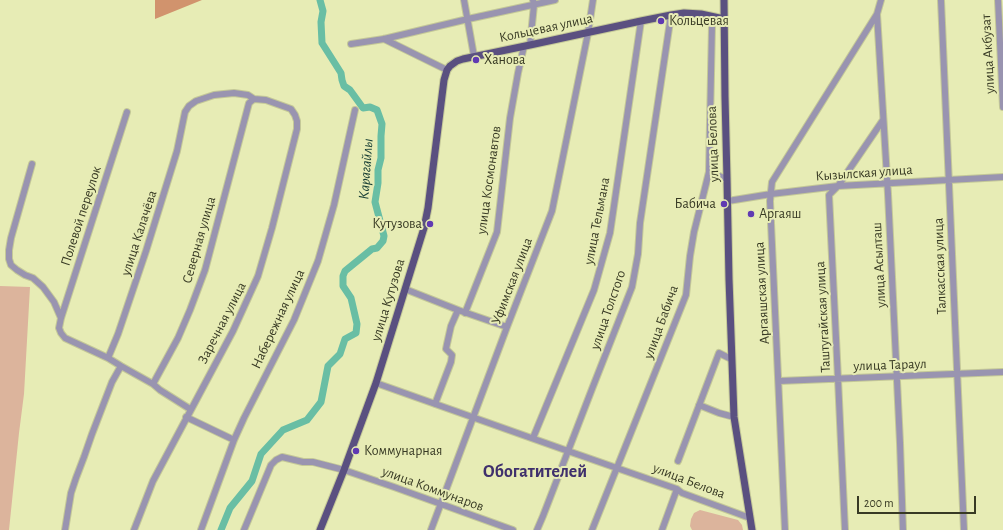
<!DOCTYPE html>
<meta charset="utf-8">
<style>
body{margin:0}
#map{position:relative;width:1003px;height:530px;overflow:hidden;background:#e7ecb5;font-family:"Alegreya Sans",sans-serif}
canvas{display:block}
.scale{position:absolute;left:857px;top:496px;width:119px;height:18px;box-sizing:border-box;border:2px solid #383a24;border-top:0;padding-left:5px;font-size:12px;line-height:14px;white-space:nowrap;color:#383a24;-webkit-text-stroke:3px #e7ecb5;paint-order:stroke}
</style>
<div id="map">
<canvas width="1003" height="530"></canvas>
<div class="scale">200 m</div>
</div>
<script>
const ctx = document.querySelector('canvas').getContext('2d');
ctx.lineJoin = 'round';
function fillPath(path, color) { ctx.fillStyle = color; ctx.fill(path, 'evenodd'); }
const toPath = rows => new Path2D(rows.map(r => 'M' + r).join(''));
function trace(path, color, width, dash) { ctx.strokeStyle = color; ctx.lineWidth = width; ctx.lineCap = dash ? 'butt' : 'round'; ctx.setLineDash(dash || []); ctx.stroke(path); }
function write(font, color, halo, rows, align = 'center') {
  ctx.font = font + ' "Alegreya Sans",sans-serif'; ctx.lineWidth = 4; ctx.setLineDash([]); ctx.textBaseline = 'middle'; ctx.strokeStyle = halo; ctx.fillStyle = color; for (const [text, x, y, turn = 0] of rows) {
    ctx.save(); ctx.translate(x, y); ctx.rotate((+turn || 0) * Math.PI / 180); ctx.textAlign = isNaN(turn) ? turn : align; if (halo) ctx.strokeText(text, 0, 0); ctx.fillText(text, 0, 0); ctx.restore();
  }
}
fillPath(toPath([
 [0,286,30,287,24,394,19,433,9,530,0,530],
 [700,510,738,520,742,525,743,530,692,530,690,526,691,519,694,513]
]), '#dcb49c');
fillPath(toPath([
 [155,0,202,0,155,19]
]), '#d1936d');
trace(toPath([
 [221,530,230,508,252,481,261,454,283,430,307,420,321,402,328,366,340,354,345,339,356,333,357,324,351,298,343,286,343,276,345,271,372,249,377,248,383,241,384,236,375,202,378,183,378,170,381,158,381,136,382,124,377,110,370,107,363,108,350,90,344,86,342,80,341,73,322,43,321,22,323,11,320,0]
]), '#69bea4', 7);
const minor = toPath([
 [464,0,474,56],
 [881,0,877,14,888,194,900,443,903,530],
 [941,0,964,530],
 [998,0,1003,107],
 [384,39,447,70],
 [351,44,384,39,468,19,555,0],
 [530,45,534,5,533,0],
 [127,112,61,318,59,328,61,333,65,338,108,358,121,366,153,384,160,390,190,409],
 [32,164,11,238,9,250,9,259,11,265,17,270,25,275,33,278,43,287,54,302,61,318],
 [709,172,727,179],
 [728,201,771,194,838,186,1003,177],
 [405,289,458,310,507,327],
 [465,313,497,232,510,118,518,73,524,46],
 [108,358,118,334,146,251,177,151,185,112,189,106,196,101,214,95,234,93,248,95,254,99,266,100,291,109,295,115,297,121,297,129,272,228,258,276,233,331,153,481,134,530],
 [779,381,1003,372],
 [376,383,568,451,677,489,682,493,750,518],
 [153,384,178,338,190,310,205,270,249,103,254,99],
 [435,404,451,362,452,355,446,349,447,344,451,326,458,310],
 [699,405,719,413,734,417],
 [186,417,234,440],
 [533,438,594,290,610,233,641,21],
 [678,461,719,353,731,359],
 [65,530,71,493,76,478,84,457,92,434,112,382,121,366],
 [201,530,234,440,244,418,294,320,318,261,334,205,355,110],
 [244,530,271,465,276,460,282,457,303,462,313,462,344,470,394,487,513,530],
 [431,530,507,327,552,211,588,33,593,0],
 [537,530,543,516,592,389,632,287,638,254,640,223,671,15],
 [592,530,686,295,690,256,694,232,709,172,712,25,710,16],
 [662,530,677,489],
 [785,530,770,201,772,182,877,14],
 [845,530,838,379,829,195,838,186,883,120]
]);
const major = toPath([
 [724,0,725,97,727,179,729,279,734,417,752,530],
 [320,530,344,470,376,383,424,228,428,208,444,80,447,70,450,66,457,61,463,59,530,45,641,21,671,15,684,13,701,14,724,19]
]);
trace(minor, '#c4c898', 8);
trace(major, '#c4c898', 9);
trace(minor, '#9994b0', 6);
trace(major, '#5a5080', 7);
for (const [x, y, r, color] of [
 [661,21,4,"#603ab2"],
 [476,60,4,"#603ab2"],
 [724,204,4,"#603ab2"],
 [751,214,4,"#603ab2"],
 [430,224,4,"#603ab2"],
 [356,451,4,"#603ab2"]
]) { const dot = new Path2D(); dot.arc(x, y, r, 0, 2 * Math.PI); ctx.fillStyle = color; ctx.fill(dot); trace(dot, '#e7ecb5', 1.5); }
write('14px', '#383a24', '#e7ecb5', [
 ["Кольцевая",669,21],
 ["Ханова",484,60],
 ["Бабича",716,204,"right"],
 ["Аргаяш",759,214],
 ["Кутузова",422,224,"right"],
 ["Коммунарная",364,451]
], 'left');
write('14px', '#383a24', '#e7ecb5', [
 ["Кольцевая улица",546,28,-12],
 ["улица Акбузат",988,54,-93],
 ["улица Белова",713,144,-92],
 ["Кызылская улица",864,173,-4],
 ["улица Космонавтов",489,180,-82],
 ["Полевой переулок",81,216,-72],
 ["улица Тельмана",597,221,-79],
 ["улица Калачёва",139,233,-72],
 ["Северная улица",199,240,-74],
 ["улица Асылташ",879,265,-93],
 ["Талкасская улица",940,266,-92],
 ["Уфимская улица",512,281,-69],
 ["Аргаяшская улица",762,293,-93],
 ["улица Кутузова",388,300,-73],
 ["улица Толстого",608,310,-71],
 ["Таштугайская улица",823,317,-93],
 ["Набережная улица",278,319,-65],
 ["улица Бабича",661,322,-70],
 ["Заречная улица",222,323,-63],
 ["улица Тараул",890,365,-2],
 ["улица Белова",689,481,21],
 ["улица Коммунаров",433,489,20]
]);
write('italic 15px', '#173e34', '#e7ecb5', [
 ["Карагайлы",366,169,-86]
]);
write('bold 18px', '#3f306c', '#e7ecb5', [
 ["Обогатителей",535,472]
]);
</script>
